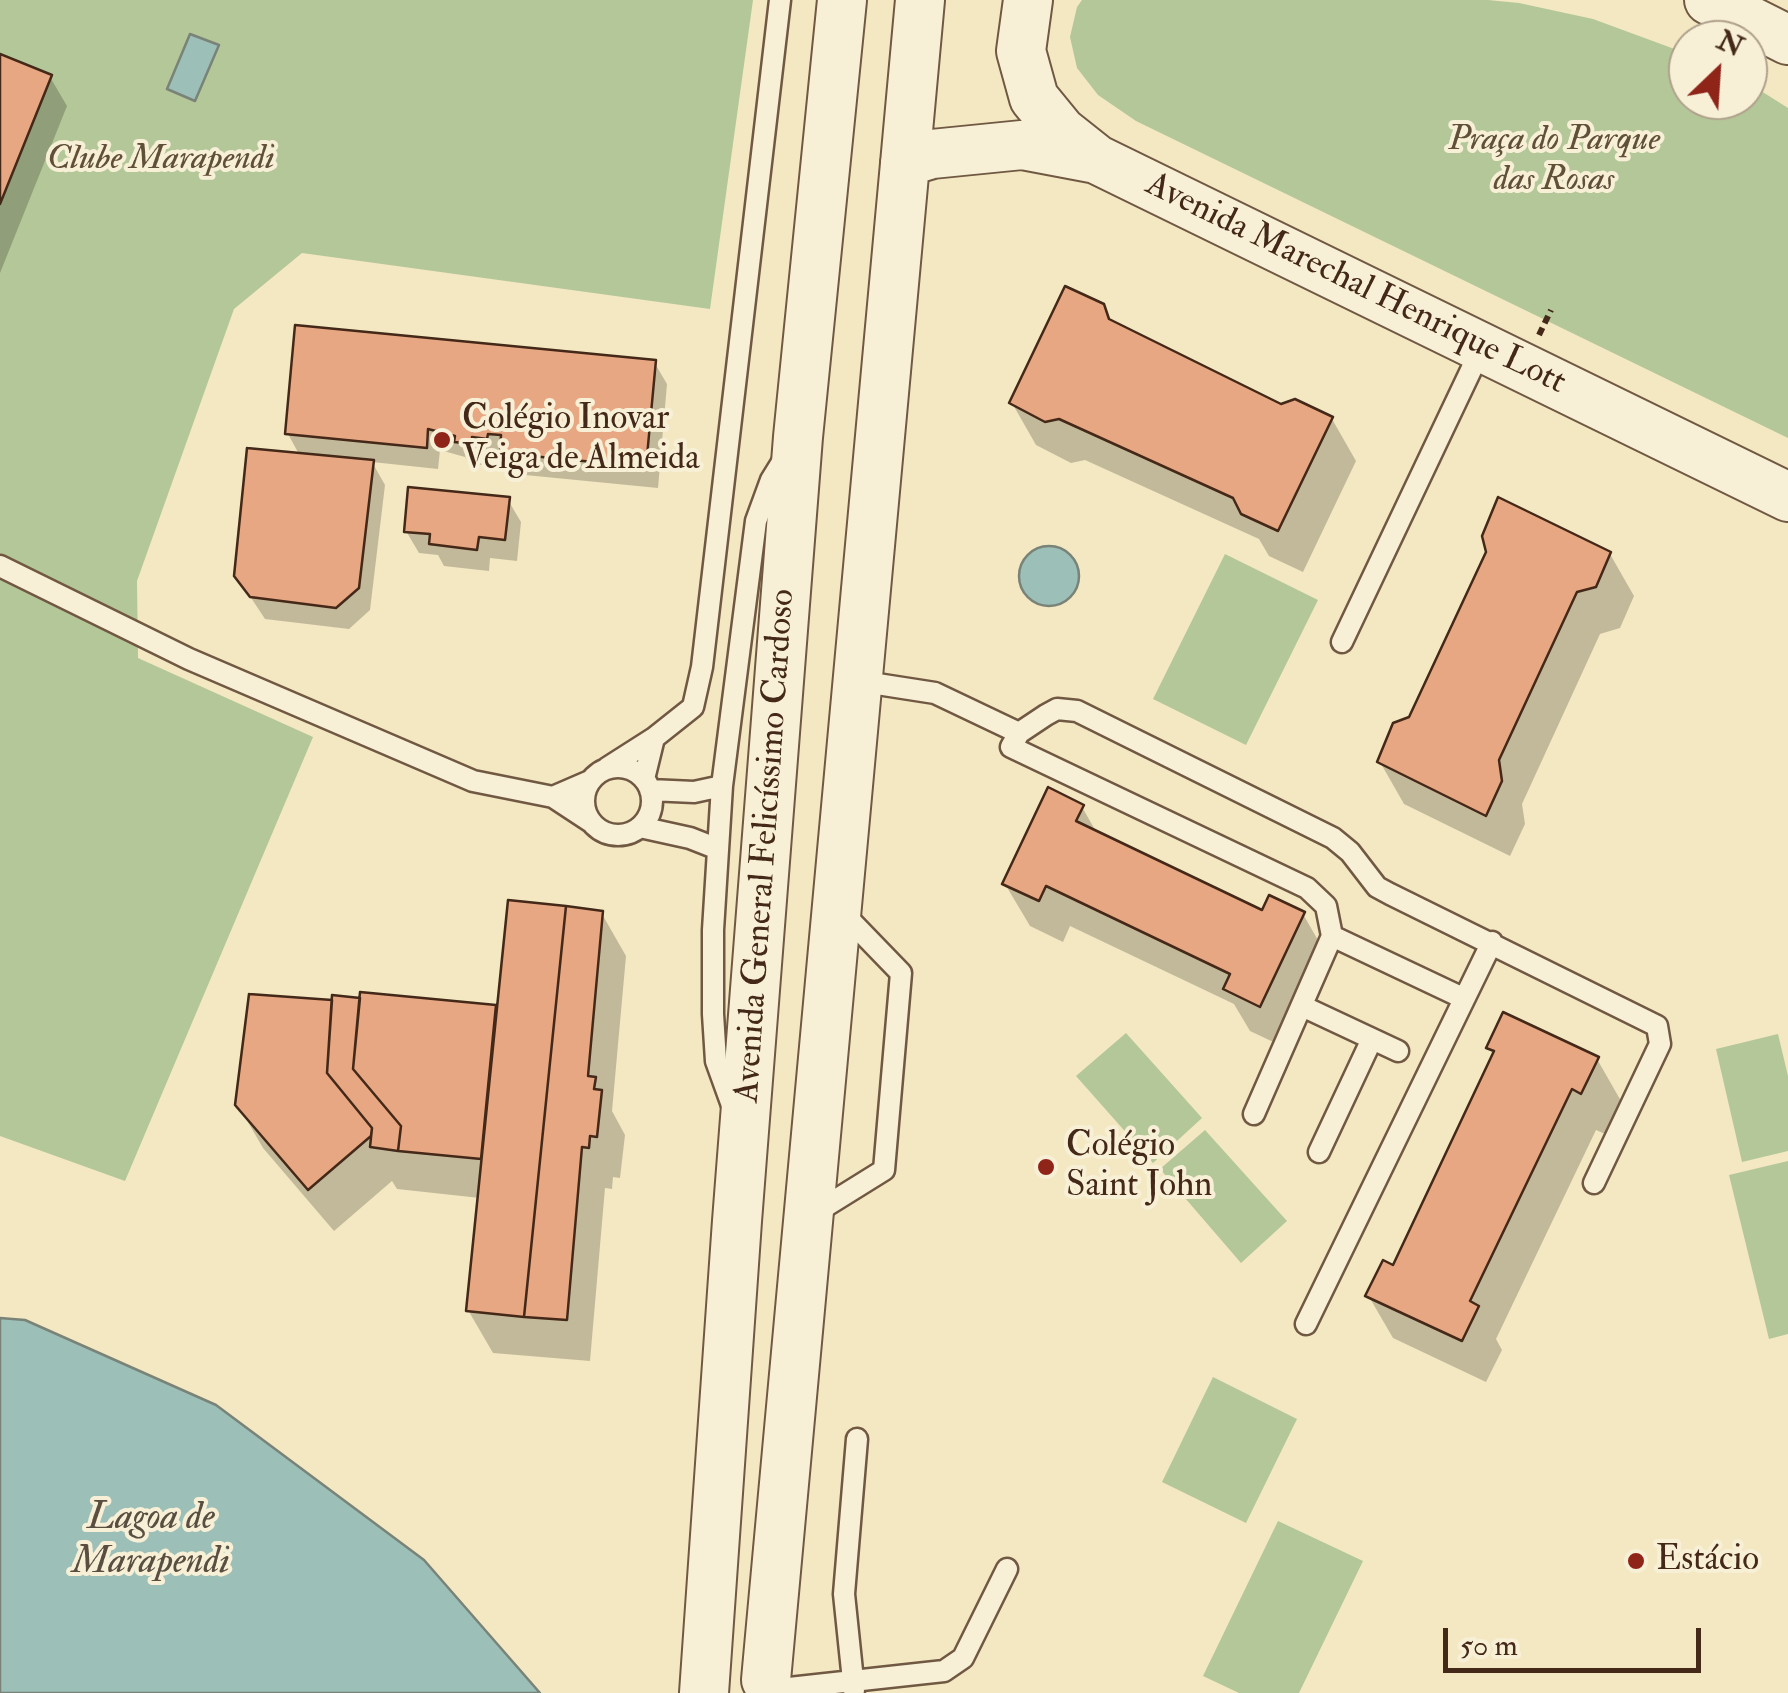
<!DOCTYPE html>
<meta charset="utf-8">
<style>
body{margin:0}
#map{position:relative;width:1788px;height:1693px;overflow:hidden;background:#f3e8c2;font-family:"IM FELL Double Pica",serif}
canvas{display:block}
.north{position:absolute;left:1668px;top:20px;width:100px;height:100px;box-sizing:border-box;background:#f7f0d7;border:2px solid #afa08b;border-radius:50%;rotate:25deg;font-size:28px;font-weight:700;line-height:40px;text-align:center;color:#442818}
.north::after{content:'';display:block;margin:auto;width:35px;height:45px;background:#8f2418;clip-path:polygon(50% 0,100% 100%,50% 72%,0 100%)}
.scale{position:absolute;left:1443px;top:1628px;width:258px;height:45px;box-sizing:border-box;border:5px solid #442818;border-top:0;padding-left:12px;font-size:30px;line-height:35px;white-space:nowrap;color:#442818;-webkit-text-stroke:8px #f7f0d7;paint-order:stroke}
</style>
<div id="map">
<canvas width="1788" height="1693"></canvas>
<div class="north">N</div>
<div class="scale">50 m</div>
</div>
<script>
const ctx = document.querySelector('canvas').getContext('2d');
ctx.lineJoin = 'round';
function fillPath(path, color) { ctx.fillStyle = color; ctx.fill(path, 'evenodd'); }
const toPath = rows => new Path2D(rows.map(r => 'M' + r).join(''));
function trace(path, color, width, dash) { ctx.strokeStyle = color; ctx.lineWidth = width; ctx.lineCap = dash ? 'butt' : 'round'; ctx.setLineDash(dash || []); ctx.stroke(path); }
function write(font, color, halo, rows, align = 'center') {
  ctx.font = font + ' "IM FELL Double Pica",serif'; ctx.lineWidth = 8; ctx.setLineDash([]); ctx.textBaseline = 'middle'; ctx.strokeStyle = halo; ctx.fillStyle = color; for (const [text, x, y, turn = 0] of rows) {
    ctx.save(); ctx.translate(x, y); ctx.rotate((+turn || 0) * Math.PI / 180); ctx.textAlign = isNaN(turn) ? turn : align; if (halo) ctx.strokeText(text, 0, 0); ctx.fillText(text, 0, 0); ctx.restore();
  }
}
fillPath(toPath([
 [0,0,753,0,710,309,302,253,234,309,137,581,138,658,313,737,125,1181,0,1136],
 [1082,0,1488,0,1519,3,1593,19,1688,54,1688,100,1748,100,1750,84,1788,108,1788,438,1136,121,1098,95,1077,68,1070,37,1077,7],
 [1225,554,1318,600,1246,745,1153,699],
 [1126,1033,1202,1118,1153,1163,1076,1076],
 [1778,1034,1788,1076,1788,1151,1742,1162,1716,1049],
 [1205,1130,1287,1221,1241,1263,1160,1169],
 [1788,1161,1788,1334,1769,1339,1729,1175],
 [1213,1377,1297,1419,1246,1523,1162,1482],
 [1278,1521,1363,1561,1299,1693,1239,1693,1203,1676]
]), '#b4c798');
const water = toPath([
 [190,34,219,45,195,101,167,89,190,34],
 '1019 576a30 30 0 1 1 60 0a30 30 0 1 1-60 0Z',
 [0,1318,25,1320,216,1405,424,1560,540,1693,0,1693,0,1318]
]);
fillPath(water, '#9cbfb8');
trace(water, '#798378', 2.5);
fillPath(toPath([
 [0,56,50,77,67,106,0,273],
 [1103,306,1113,324,1281,406,1332,419,1356,461,1303,572,1269,556,1259,539,1085,460,1071,463,1036,445,1012,403],
 [654,362,667,384,658,488,515,474,504,455,499,455,499,460,484,458,483,465,469,464,465,457,440,450,438,469,372,462,385,485,370,610,349,629,265,619,236,575,300,456,288,434],
 [508,500,521,522,517,561,490,558,489,571,444,566,438,555,419,553,406,531],
 [1610,554,1634,596,1620,628,1600,634,1522,804,1525,824,1510,856,1404,804,1380,762,1410,719],
 [1082,807,1098,835,1263,913,1303,914,1327,956,1284,1047,1250,1031,1234,1004,1070,926,1063,942,1030,926,1005,884],
 [602,914,626,956,612,1111,625,1135,620,1178,613,1177,612,1189,605,1188,590,1361,493,1353,468,1310,480,1198,397,1189,392,1181,334,1231,263,1148,238,1105,334,1002,362,1001,363,994,499,1008],
 [1489,1048,1597,1059,1621,1101,1605,1134,1596,1130,1496,1339,1502,1350,1486,1382,1393,1338,1368,1295,1394,1268,1495,1057]
]), '#0003');
const building = toPath([
 [0,54,52,75,0,204,0,54],
 [1065,286,1104,304,1109,319,1281,404,1295,399,1333,417,1278,531,1241,514,1233,498,1059,419,1045,422,1009,403,1065,286],
 [295,325,656,360,646,467,500,453,501,435,488,434,487,439,472,437,472,444,454,442,455,436,428,429,427,448,285,434,295,325],
 [247,448,374,460,359,588,336,608,250,597,234,576,247,448],
 [408,487,510,497,505,540,479,537,477,550,429,544,430,534,404,532,408,487],
 [1498,497,1611,552,1596,587,1577,592,1499,760,1502,781,1486,816,1377,762,1393,723,1409,717,1486,552,1482,536,1498,497],
 [1048,787,1084,805,1076,821,1262,910,1269,895,1305,912,1260,1007,1223,989,1230,974,1046,886,1039,901,1002,884,1048,787],
 [508,900,566,906,524,1317,466,1311,508,900],
 [566,906,603,911,588,1076,596,1077,594,1089,602,1090,597,1137,590,1136,589,1148,582,1147,567,1320,524,1317,566,906],
 [360,992,496,1005,481,1159,398,1151,401,1126,353,1069,360,992],
 [249,994,332,1000,327,1073,372,1128,371,1136,308,1190,235,1105,249,994],
 [332,995,360,998,353,1069,401,1126,398,1151,370,1147,372,1128,327,1073,332,995],
 [1503,1012,1599,1057,1581,1094,1572,1089,1470,1301,1479,1306,1462,1341,1365,1296,1383,1260,1393,1265,1494,1051,1486,1048,1503,1012]
]);
fillPath(building, '#e7a782');
trace(building, '#442818', 2.5);
const service = toPath([
 [0,566,189,659,473,781,553,797],
 [1342,642,1482,347],
 [858,681,935,693,1019,733],
 [654,738,693,707,702,667,780,0],
 '584 801a34 34 0 1 1 68 0a34 34 0 1 1-68 0Z',
 [607,768,654,738,644,779],
 [590,781,553,797,591,822],
 [650,790,694,792,722,786],
 [640,827,690,838,718,849],
 [1332,936,1463,998],
 [1302,1006,1398,1051],
 [733,1108,716,1061,713,1014,713,930,722,786,756,521,771,480,784,459],
 [1254,1114,1332,936,1326,906,1307,888,1011,747,1019,733,1046,715,1057,709,1077,711,1333,838,1350,852,1377,887,1390,894,1657,1026,1660,1044,1594,1183],
 [1319,1152,1372,1039],
 [810,1216,884,1170,901,973,841,911],
 [1306,1324,1492,942],
 [771,1690,944,1671,963,1658,1007,1569],
 [854,1690,844,1594,857,1439]
]);
const tertiary = toPath([
 [1028,0,1021,51,1034,98,1061,131,1095,158],
 [1709,0,1788,40],
 [905,162,932,154,1022,145,1096,159,1788,497],
 [766,1680,920,0],
 [704,1693,737,1221,798,437,842,0]
]);
trace(service, '#705842', 25);
trace(tertiary, '#705842', 52);
trace(toPath([
 [1539,335,1551,310]
]), '#442818', 6, [8, 5]);
trace(service, '#f7f0d7', 20);
trace(tertiary, '#f7f0d7', 48);
for (const [x, y, r, color] of [
 [442,440,10,"#8f2418"],
 [1046,1167,10,"#8f2418"],
 [1636,1561,10,"#8f2418"]
]) { const dot = new Path2D(); dot.arc(x, y, r, 0, 2 * Math.PI); ctx.fillStyle = color; ctx.fill(dot); trace(dot, '#f7f0d7', 4); }
write('italic 35px', '#605038', '#f7f0d7', [
 ["Praça do Parque",1554,141],
 ["das Rosas",1554,181],
 ["Clube Marapendi",161,160]
]);
write('35px', '#442818', '#f7f0d7', [
 ["Avenida Marechal Henrique Lott",1355,285,26],
 ["Avenida General Felicíssimo Cardoso",767,846,-86]
]);
write('35px', '#442818', '#f7f0d7', [
 ["Colégio Inovar",462,420],
 ["Veiga de Almeida",462,460],
 ["Colégio",1066,1147],
 ["Saint John",1066,1187],
 ["Estácio",1656,1561]
], 'left');
write('italic 38px', '#5a4e40', '#f7f0d7', [
 ["Lagoa de",151,1520],
 ["Marapendi",151,1564]
]);
</script>
